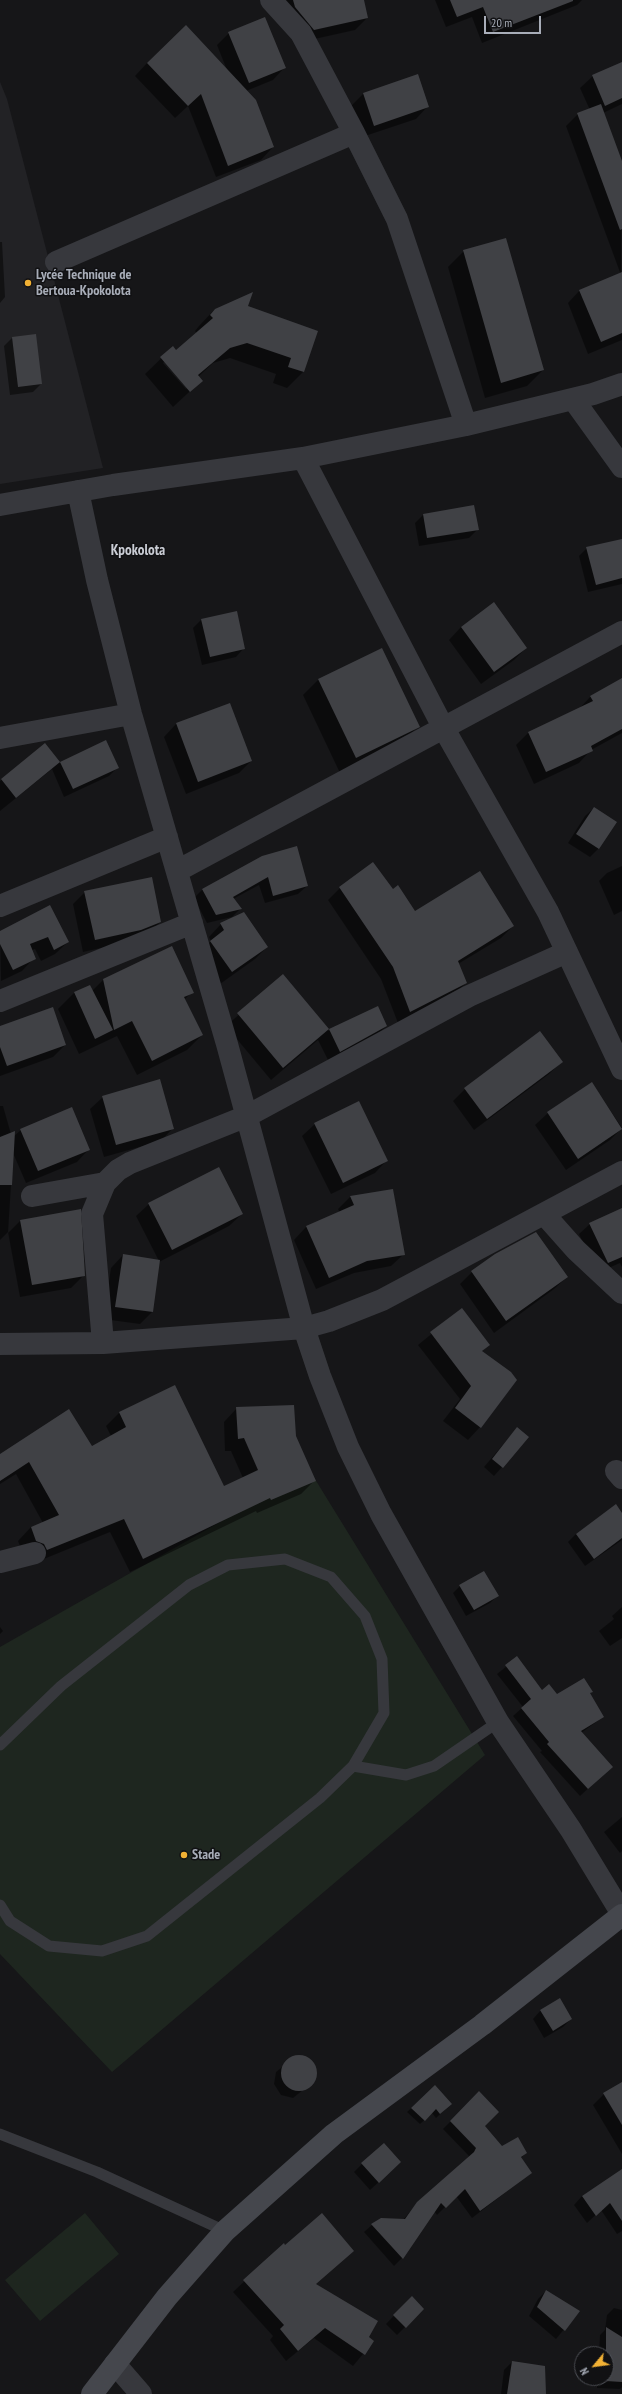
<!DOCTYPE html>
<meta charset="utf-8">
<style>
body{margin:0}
#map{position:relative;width:622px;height:2394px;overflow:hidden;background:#161618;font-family:"PT Sans Narrow",sans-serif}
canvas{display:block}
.north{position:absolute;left:574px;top:2346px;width:40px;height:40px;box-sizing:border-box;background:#111113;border:1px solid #4d4f55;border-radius:50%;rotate:241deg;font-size:11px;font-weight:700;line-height:16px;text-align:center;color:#a8adb8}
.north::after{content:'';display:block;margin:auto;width:14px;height:18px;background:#f2b134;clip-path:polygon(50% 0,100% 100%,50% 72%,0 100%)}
.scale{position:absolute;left:484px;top:16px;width:57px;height:18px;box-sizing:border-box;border:2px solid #a8adb8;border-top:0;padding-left:5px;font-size:12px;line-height:14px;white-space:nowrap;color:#a8adb8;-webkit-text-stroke:3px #111113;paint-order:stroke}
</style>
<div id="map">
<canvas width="622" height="2394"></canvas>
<div class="north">N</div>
<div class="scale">20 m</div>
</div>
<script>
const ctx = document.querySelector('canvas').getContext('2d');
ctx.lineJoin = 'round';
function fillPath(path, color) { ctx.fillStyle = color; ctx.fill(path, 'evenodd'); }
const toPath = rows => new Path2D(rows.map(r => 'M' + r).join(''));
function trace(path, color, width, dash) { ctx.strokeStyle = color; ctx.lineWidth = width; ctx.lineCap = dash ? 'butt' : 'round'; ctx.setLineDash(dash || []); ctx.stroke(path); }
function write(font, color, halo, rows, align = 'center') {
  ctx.font = font + ' "PT Sans Narrow",sans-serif'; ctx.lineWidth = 3; ctx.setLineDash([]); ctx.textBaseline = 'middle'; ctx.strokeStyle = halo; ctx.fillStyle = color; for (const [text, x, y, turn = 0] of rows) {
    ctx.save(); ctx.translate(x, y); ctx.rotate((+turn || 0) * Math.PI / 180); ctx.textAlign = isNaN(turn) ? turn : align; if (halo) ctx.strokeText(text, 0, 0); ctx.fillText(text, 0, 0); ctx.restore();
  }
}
fillPath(toPath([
 [0,82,7,99,103,468,0,484]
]), '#222225');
fillPath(toPath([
 [310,1471,485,1755,112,2072,0,1954,0,1647],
 [85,2213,119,2254,40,2321,5,2280]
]), '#1e261f');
fillPath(toPath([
 [278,0,363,0,367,18,355,30,301,42],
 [435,0,582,0,577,5,482,43,472,17,446,27],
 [229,33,285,67,273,80,246,91,273,147,261,160,216,177,188,106,175,118,135,76,147,63,227,70,217,45],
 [622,63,622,104,603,113,622,164,621,275,566,126,578,114,590,110,580,88,593,76],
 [363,94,428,106,416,119,362,137,351,106],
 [0,242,2,242,5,297,0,303],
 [464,251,543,370,527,386,485,398,448,267],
 [622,283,622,340,588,354,568,303,580,290],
 [215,309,317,331,303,372,287,388,273,383,276,374,230,358,213,363,198,377,201,381,173,407,145,374,173,347,176,352,197,334,195,331,199,326],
 [165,361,187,388,186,389,163,363],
 [12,338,41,384,33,392,10,395,4,346],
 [424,514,478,529,469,538,419,546,415,523],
 [622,540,622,584,588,592,579,556,587,548],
 [201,620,244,648,236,657,202,665,193,628],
 [461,627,526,648,514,660,481,684,449,640],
 [319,679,418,726,403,742,340,773,303,695],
 [622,679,622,733,591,750,579,763,534,784,516,745,528,733,579,709,591,696],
 [229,704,251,761,239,773,186,794,164,737,176,724],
 [106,742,118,767,109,776,64,797,52,769,0,811,0,781,45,744,60,763],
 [594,808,615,822,598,849,590,857,568,843,585,816],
 [262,857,307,886,298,894,265,903,259,885,233,899,240,909,232,917,207,923,194,898,202,890],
 [622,866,622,911,614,915,599,881,607,873],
 [340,888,393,890,415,913,513,926,501,938,458,964,466,983,453,995,398,1023,381,979,328,900],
 [85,892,160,922,148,934,128,942,83,952,73,904],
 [50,907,68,942,55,954,41,961,35,949,32,950,34,958,22,971,1,981,0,932],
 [221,924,267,947,255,959,220,984,198,954,211,941,209,937],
 [283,976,329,1031,377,1007,386,1026,375,1037,329,1062,318,1040,271,1080,226,1026],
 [104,979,192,992,184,1000,202,1035,187,1050,137,1075,117,1036,79,1054,58,1009,74,993,90,986,92,991],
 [0,1027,65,1045,53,1057,0,1076],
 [561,1062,549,1074,474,1130,453,1101,465,1089],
 [592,1083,622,1128,610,1140,566,1170,535,1125,548,1113],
 [103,1097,173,1128,161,1141,104,1157,90,1109],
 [359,1102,387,1160,375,1173,331,1194,302,1136,315,1124],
 [0,1106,3,1106,11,1134,14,1136,21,1130,89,1149,77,1162,26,1183,13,1153,8,1233,20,1221,80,1210,84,1275,71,1288,20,1297,8,1232,0,1240],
 [393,1190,404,1254,391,1266,354,1273,316,1289,294,1240,306,1227,340,1213,338,1209,350,1197],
 [149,1204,242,1214,229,1226,159,1262,152,1312,140,1324,103,1319,111,1268,123,1255,159,1261,136,1216],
 [622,1209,622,1267,620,1263,597,1273,579,1234,590,1224],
 [472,1272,567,1277,554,1289,494,1333,460,1284],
 [462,1309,489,1344,482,1351,480,1427,468,1440,443,1421,460,1399,418,1345],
 [237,1408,295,1436,314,1481,301,1494,257,1513,256,1511,130,1572,110,1532,34,1563,23,1554,18,1541,31,1527,43,1523,16,1474,0,1484,0,1456,92,1447,111,1436,106,1426,119,1413,224,1487,243,1478,231,1451,225,1451,224,1422],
 [517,1428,502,1467,494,1476,484,1467],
 [622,1515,622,1540,585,1566,568,1542,576,1534],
 [460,1586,497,1596,490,1603,466,1616,453,1593],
 [622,1607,622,1638,610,1646,599,1631,614,1619,612,1616],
 [0,1627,3,1631,0,1634],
 [517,1658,542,1691,557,1696,589,1694,603,1717,581,1733,604,1774,580,1796,540,1752,542,1751,513,1716,523,1707,497,1674],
 [622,1817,622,1851,620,1853,604,1832],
 [541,2010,571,2019,563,2027,544,2038,533,2019],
 [296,2056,309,2059,316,2069,313,2082,293,2098,281,2095,274,2084,276,2072],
 [622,2083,622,2154,593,2105,604,2094],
 [435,2086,451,2104,436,2118,432,2113,420,2124,407,2112],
 [479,2093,484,2126,502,2148,526,2153,521,2158,531,2173,472,2218,456,2196,437,2215,434,2211,402,2258,394,2266,364,2232,372,2225,403,2220,418,2202,467,2159,469,2156,443,2129],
 [362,2164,392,2170,370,2190,354,2172],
 [622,2170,622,2231,617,2234,601,2210,587,2223,574,2205,582,2196],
 [284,2244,315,2285,373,2342,353,2366,314,2338,286,2361,270,2340,273,2336,233,2292],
 [546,2291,579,2311,556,2339,529,2316,538,2299],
 [412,2297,423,2309,397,2335,386,2324],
 [614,2308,622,2310,622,2387,620,2389,597,2388,597,2378,606,2378,606,2354,599,2354,600,2335,605,2330,607,2315],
 [512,2362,545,2394,501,2394,504,2370]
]), '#0007');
fillPath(toPath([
 [293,0,364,0,368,18,314,30,295,7],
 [450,0,573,0,573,1,493,32,483,7,457,17],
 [265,17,286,68,249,83,228,32],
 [186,25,256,100,274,147,228,166,201,94,188,106,147,63],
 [622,62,622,98,605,106,592,75],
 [418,74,429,107,374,126,363,93],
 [601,104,622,161,622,229,620,230,577,113],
 [506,238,544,370,501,383,463,250],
 [622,272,622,333,601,342,579,290],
 [253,292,248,306,318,331,304,372,288,367,291,358,247,343,230,348,198,375,203,381,190,392,160,357,173,346,176,350,213,318,210,315,215,309],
 [36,334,42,384,18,387,12,337],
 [474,505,479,530,427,538,423,514],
 [622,539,622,578,596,585,586,547],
 [494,602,527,648,494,672,461,627],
 [237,611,245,649,210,657,201,619],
 [382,648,420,727,356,758,318,679],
 [622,678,622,729,591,746,593,751,546,772,528,732,593,701,590,696],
 [230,703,252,761,198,782,176,723],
 [106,740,119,768,73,789,60,762],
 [45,743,60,762,16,798,1,779],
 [594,807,617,822,599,849,576,834],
 [297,846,308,886,273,896,268,877,233,897,242,909,216,915,202,889,262,856],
 [373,862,393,889,398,885,415,911,480,871,514,926,458,961,467,983,410,1012,393,967,339,887],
 [152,877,161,922,141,930,95,940,84,891],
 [50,905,69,942,54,950,48,937,30,944,36,959,13,970,0,944,0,931],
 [244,912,268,947,232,972,210,941,224,930,220,923],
 [172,946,194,993,184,997,203,1035,152,1061,132,1021,114,1030,103,979],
 [283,974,329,1029,283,1068,237,1013],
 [90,985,113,1030,95,1039,74,992],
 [378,1006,387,1026,340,1052,329,1029],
 [53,1007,66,1045,7,1066,0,1047,0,1026],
 [540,1031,563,1062,487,1119,464,1088],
 [160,1079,174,1129,116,1145,102,1096],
 [592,1082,622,1129,578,1159,547,1112],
 [359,1101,388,1161,343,1183,314,1123],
 [72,1107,90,1150,38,1171,20,1129],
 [15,1131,12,1185,0,1185,0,1137],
 [219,1167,243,1214,172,1250,148,1203],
 [393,1189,405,1255,367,1261,329,1278,306,1226,354,1205,350,1196],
 [622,1208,622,1257,608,1263,589,1223],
 [81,1209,85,1276,32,1285,20,1220],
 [536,1232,568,1277,506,1321,471,1271,495,1254],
 [123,1254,160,1260,153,1312,115,1307],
 [462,1308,490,1345,482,1351,511,1372,517,1380,481,1428,455,1408,471,1386,430,1332],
 [175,1385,224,1486,258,1470,244,1438,238,1439,236,1407,294,1405,296,1436,316,1481,271,1500,270,1498,143,1559,124,1519,47,1550,44,1544,36,1541,31,1527,59,1515,29,1462,0,1481,0,1454,69,1409,92,1446,126,1427,119,1412],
 [517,1427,529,1437,503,1468,492,1459],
 [616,1504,622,1513,622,1538,594,1559,576,1534],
 [484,1571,499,1596,474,1610,459,1585],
 [517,1656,542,1690,549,1684,557,1694,584,1678,593,1692,590,1693,604,1717,581,1731,613,1767,588,1789,547,1744,549,1742,521,1708,531,1699,505,1665],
 [560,1998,572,2019,553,2031,540,2010],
 '281 2073a18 18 0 1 1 36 0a18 18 0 1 1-36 0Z',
 [622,2082,622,2125,603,2093],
 [435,2085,452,2104,440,2114,436,2109,425,2121,411,2108],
 [479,2091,499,2112,485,2126,502,2146,518,2137,527,2153,521,2157,532,2173,480,2211,465,2189,446,2208,441,2203,403,2259,371,2224,381,2218,405,2219,417,2202,474,2152,476,2148,450,2121],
 [384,2143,401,2162,379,2183,361,2163],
 [622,2169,622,2221,610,2203,596,2216,582,2196],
 [322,2213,354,2251,316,2284,378,2321,369,2337,374,2341,365,2355,325,2328,298,2351,280,2329,284,2325,243,2280,284,2243,285,2245],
 [546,2290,580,2311,565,2331,537,2307],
 [412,2296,424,2309,406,2328,393,2315],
 [606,2327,622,2337,622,2382,606,2381],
 [512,2361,545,2366,546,2394,507,2394]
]), '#404145');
trace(toPath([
 [0,1745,61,1686,189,1585,228,1565,285,1559,331,1577,365,1616,382,1659,384,1713,353,1766,320,1798,147,1936,102,1951,49,1946,10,1921,0,1905],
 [353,1766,406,1775,434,1766,498,1722],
 [0,2134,97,2172,225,2231]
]), '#37383d', 11);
trace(toPath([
 [271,0,301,33,354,133,397,219,466,425],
 [56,262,354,133],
 [573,399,622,467],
 [303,458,443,727,548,912,622,1069],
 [78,491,97,580,131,714,227,1044,304,1328,320,1376,348,1447,381,1514,498,1722,571,1830,622,1914],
 [0,505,113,485,303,458,466,425,593,394,622,384],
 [0,738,131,714],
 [177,871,622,632],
 [0,906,167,837],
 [0,1001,192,923],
 [32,1196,105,1183],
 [544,1214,576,1250,622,1293],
 [103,1343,92,1214,105,1183,118,1170,130,1163,247,1116,469,996,567,952],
 [0,1344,103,1343,304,1328,329,1321,382,1300,622,1172],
 [616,1471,622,1478],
 [0,1562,35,1553],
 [115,2364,141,2394]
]), '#37383d', 22);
trace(toPath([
 [92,2394,167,2297,225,2231,334,2134,482,2025,622,1915]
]), '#45474d', 22);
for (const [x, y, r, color] of [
 [28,283,4,"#f2b134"],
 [184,1855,4,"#f2b134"]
]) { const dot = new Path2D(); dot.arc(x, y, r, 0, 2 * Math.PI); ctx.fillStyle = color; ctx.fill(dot); trace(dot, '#111113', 1.5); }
write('bold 14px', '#a8adb8', '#111113', [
 ["Lycée Technique de",36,275],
 ["Bertoua-Kpokolota",36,291],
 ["Stade",192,1855]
], 'left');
write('bold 15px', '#c9ccd4', '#111113', [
 ["Kpokolota",138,551]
]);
</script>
